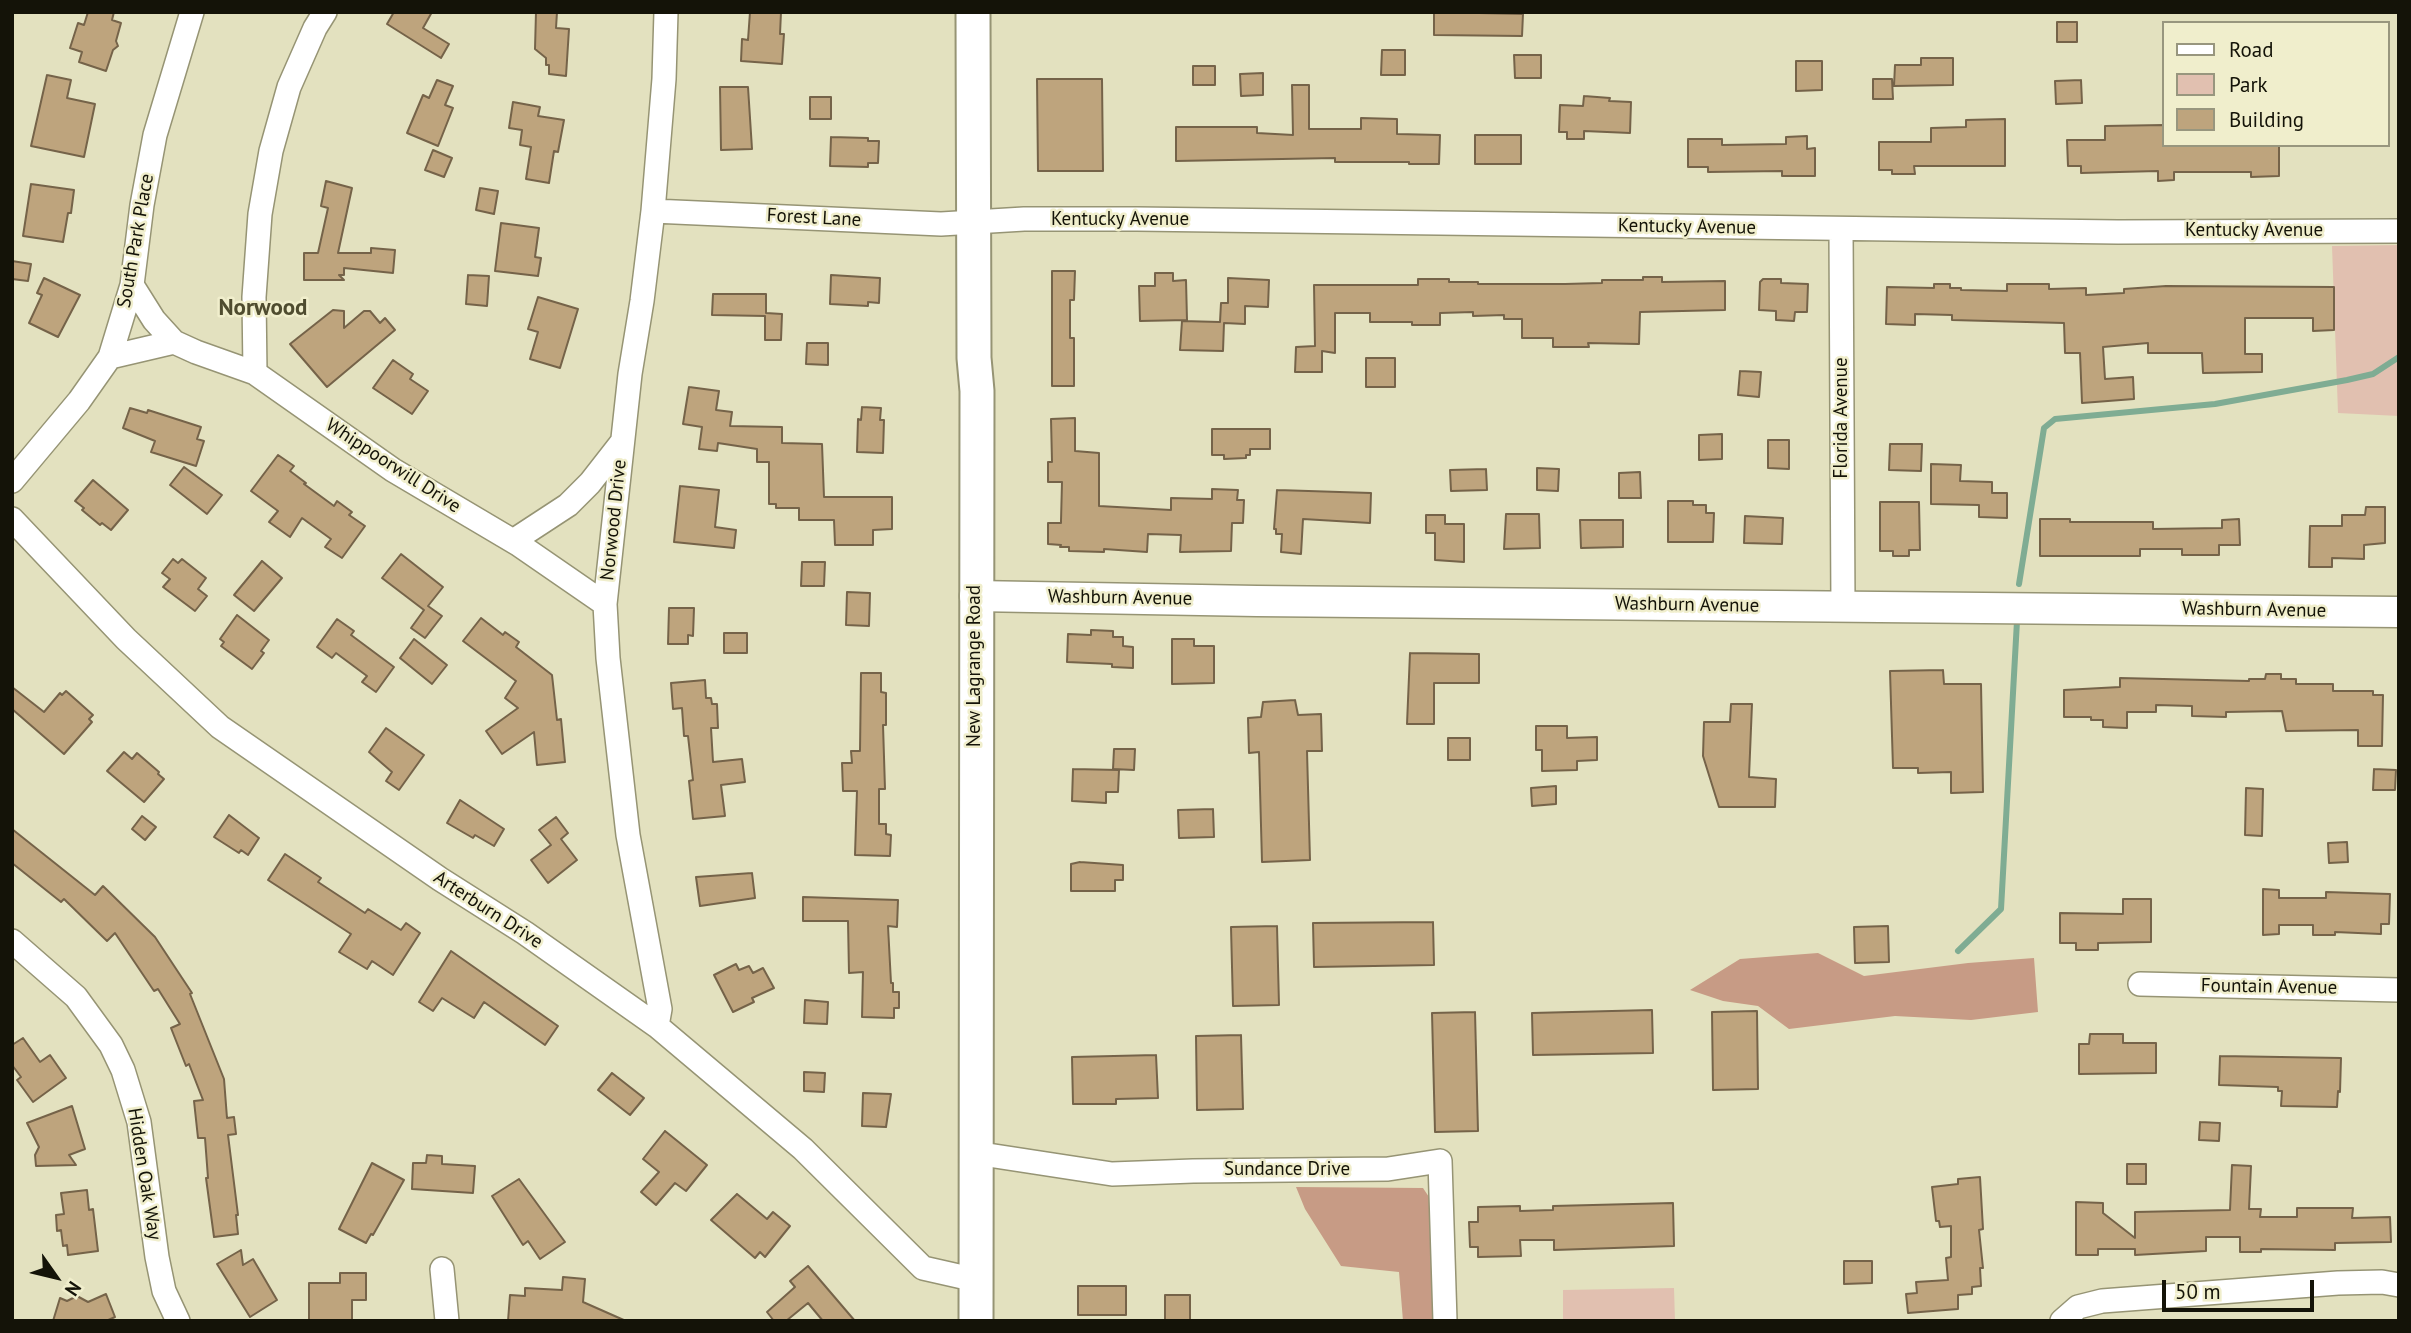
<!DOCTYPE html>
<style>
body{margin:0}
#map{position:relative;width:2411px;height:1333px;overflow:hidden;background:#e3e1bf;font-family:"PT Sans",sans-serif}
canvas{display:block}
.frame{position:absolute;inset:0;border:14px solid #141308;pointer-events:none}
.legend{position:absolute;left:2162px;top:21px;width:228px;height:126px;box-sizing:border-box;background:#f0eecc;border:2px solid #98967e;margin:0;padding:9px 12px;list-style:none;font-size:21px;color:#141308}
.legend li{display:flex;align-items:center;gap:14px;height:35px}
.legend b{width:35px;border:2px solid #98967e}
.north{position:absolute;left:21px;top:1242px;width:70px;height:70px;-webkit-text-stroke:5px #f0eecc;paint-order:stroke;rotate:124deg;font-size:19px;font-weight:700;line-height:28px;text-align:center;color:#141308}
.north::after{content:'';display:block;margin:auto;width:24px;height:32px;background:#141308;clip-path:polygon(50% 0,100% 100%,50% 72%,0 100%)}
.scale{position:absolute;left:2162px;top:1280px;width:152px;height:32px;box-sizing:border-box;border:4px solid #141308;border-top:0;padding-left:9px;font-size:21px;line-height:24px;white-space:nowrap;color:#141308;-webkit-text-stroke:5px #f0eecc;paint-order:stroke}
</style>
<div id="map">
<canvas width="2411" height="1333"></canvas>
<div class="frame"></div>
<ul class="legend">
<li><b style="height:9px;background:#fff"></b>Road</li>
<li><b style="height:19px;background:#e1c0b0"></b>Park</li>
<li><b style="height:19px;background:#bea47d"></b>Building</li>
</ul>
<div class="north">N</div>
<div class="scale">50 m</div>
</div>
<script>
const ctx = document.querySelector('canvas').getContext('2d');
ctx.lineJoin = 'round';
function fillPath(path, color) { ctx.fillStyle = color; ctx.fill(path, 'evenodd'); }
const toPath = rows => new Path2D(rows.map(r => 'M' + r).join(''));
function trace(path, color, width, dash) { ctx.strokeStyle = color; ctx.lineWidth = width; ctx.lineCap = dash ? 'butt' : 'round'; ctx.setLineDash(dash || []); ctx.stroke(path); }
function write(font, color, halo, rows, align = 'center') {
  ctx.font = font + ' "PT Sans",sans-serif'; ctx.lineWidth = 5; ctx.setLineDash([]); ctx.textBaseline = 'middle'; ctx.strokeStyle = halo; ctx.fillStyle = color; for (const [text, x, y, turn = 0] of rows) {
    ctx.save(); ctx.translate(x, y); ctx.rotate((+turn || 0) * Math.PI / 180); ctx.textAlign = isNaN(turn) ? turn : align; if (halo) ctx.strokeText(text, 0, 0); ctx.fillText(text, 0, 0); ctx.restore();
  }
}
fillPath(toPath([
 [2399,245,2399,416,2338,413,2332,246],
 [1674,1288,1675,1321,1563,1321,1563,1290]
]), '#e1c0b0');
fillPath(toPath([
 [1818,953,1864,976,1968,963,2034,958,2038,1012,1971,1020,1895,1016,1789,1029,1758,1006,1723,1001,1690,990,1740,959],
 [1296,1187,1423,1188,1433,1203,1436,1321,1403,1321,1399,1272,1341,1266,1305,1209]
]), '#c79b85');
trace(toPath([
 [2019,584,2044,428,2055,419,2215,404,2347,380,2373,374,2399,357],
 [1958,951,2001,909,2017,621]
]), '#7fac93', 6);
const building = toPath([
 [88,12,114,12,112,20,121,23,116,41,118,46,113,50,106,71,79,62,82,52,70,48,78,23,84,25,88,12],
 [394,12,432,12,423,28,449,44,441,58,387,24,394,12],
 [536,12,557,12,556,28,569,29,566,76,549,74,549,65,546,65,546,58,535,49,536,12],
 [750,12,781,12,780,34,784,34,782,64,741,61,742,39,748,40,750,12],
 [1434,12,1523,14,1522,36,1434,35,1434,12],
 [2057,22,2077,22,2077,42,2057,42,2057,22],
 [1382,50,1405,50,1405,75,1381,75,1382,50],
 [1514,55,1541,55,1541,78,1515,78,1514,55],
 [1921,58,1953,58,1953,85,1894,86,1895,65,1921,65,1921,58],
 [1796,61,1822,61,1822,90,1796,91,1796,61],
 [1193,66,1215,66,1215,85,1193,85,1193,66],
 [1263,73,1263,95,1241,96,1240,74,1263,73],
 [47,75,71,80,67,98,95,104,84,157,31,146,47,75],
 [1037,79,1102,79,1103,171,1038,171,1037,79],
 [1873,79,1892,79,1893,99,1873,99,1873,79],
 [437,80,453,86,445,105,453,108,438,146,407,133,423,95,429,98,437,80],
 [2081,80,2082,103,2056,104,2055,81,2081,80],
 [1292,85,1309,85,1309,129,1361,129,1361,118,1397,119,1397,134,1440,135,1439,164,1409,164,1409,162,1335,162,1335,158,1176,161,1176,127,1257,127,1257,133,1293,135,1292,85],
 [720,87,748,87,752,149,721,150,720,87],
 [1584,96,1610,98,1609,101,1631,102,1630,133,1584,131,1584,139,1567,139,1567,132,1559,132,1560,105,1583,106,1584,96],
 [810,97,831,97,831,119,810,119,810,97],
 [513,102,540,107,538,116,564,120,558,152,554,151,549,183,526,179,531,147,520,145,522,130,509,128,513,102],
 [2005,119,2005,166,1914,166,1915,174,1892,174,1892,170,1879,170,1879,142,1931,142,1931,128,1966,127,1966,120,2005,119],
 [2164,125,2164,145,2279,145,2279,176,2251,177,2251,172,2174,172,2174,180,2158,181,2158,171,2081,173,2081,166,2068,166,2067,140,2105,140,2105,126,2164,125],
 [1475,135,1521,135,1521,164,1475,164,1475,135],
 [1807,136,1807,149,1815,148,1815,176,1782,176,1782,171,1708,172,1708,167,1688,167,1688,139,1722,139,1722,145,1786,144,1786,137,1807,136],
 [831,137,868,138,868,141,879,141,878,163,868,163,868,167,830,166,831,137],
 [433,150,452,158,444,177,425,170,433,150],
 [326,181,352,188,338,253,371,253,371,248,395,250,393,273,344,268,344,275,339,275,344,280,304,280,304,253,318,253,328,208,321,206,326,181],
 [31,184,74,190,71,213,68,213,63,242,23,236,31,184],
 [480,188,498,191,494,214,476,210,480,188],
 [501,223,539,228,535,257,541,258,538,276,495,271,501,223],
 [12,261,31,264,28,281,12,279,12,261],
 [1052,271,1075,271,1074,300,1070,300,1070,338,1074,338,1074,386,1052,386,1052,271],
 [1155,273,1173,273,1173,281,1186,280,1187,320,1140,321,1139,286,1155,286,1155,273],
 [468,275,489,276,487,306,466,304,468,275],
 [831,275,880,278,879,303,868,302,868,306,830,304,831,275],
 [1643,277,1662,277,1662,282,1725,281,1725,310,1640,312,1639,344,1588,343,1589,347,1553,347,1553,338,1522,338,1522,319,1504,319,1504,315,1473,316,1473,312,1440,313,1440,325,1412,325,1412,322,1370,322,1370,313,1335,313,1335,353,1322,351,1322,372,1295,372,1296,347,1315,346,1314,285,1418,285,1418,279,1449,279,1449,282,1478,282,1478,284,1565,284,1602,283,1602,280,1643,280,1643,277],
 [44,278,80,295,58,337,29,323,42,295,37,293,44,278],
 [1228,278,1269,280,1268,307,1245,306,1245,324,1224,323,1223,351,1180,350,1182,321,1220,322,1221,303,1228,303,1228,278],
 [1763,279,1781,279,1781,283,1808,284,1807,312,1795,312,1794,321,1776,320,1776,311,1759,310,1760,282,1763,279],
 [1934,284,1950,284,1950,288,1961,288,1961,290,2007,291,2007,284,2049,284,2049,289,2086,288,2086,295,2124,293,2124,289,2166,286,2334,287,2334,330,2313,331,2313,318,2245,318,2245,354,2262,354,2262,372,2203,373,2202,353,2148,353,2148,343,2103,347,2105,379,2133,377,2134,399,2082,403,2080,353,2065,353,2064,323,1952,320,1952,315,1915,314,1915,325,1886,324,1887,287,1934,288,1934,284],
 [713,294,766,294,766,313,782,314,781,340,765,340,765,316,712,315,713,294],
 [538,297,578,309,560,368,530,359,538,332,528,329,538,297],
 [333,310,344,311,344,328,364,311,370,311,380,323,385,318,395,330,327,387,290,344,333,310],
 [807,343,828,343,828,365,806,364,807,343],
 [1366,358,1395,358,1395,387,1366,387,1366,358],
 [393,360,413,374,410,379,428,391,412,414,373,388,393,360],
 [1740,371,1761,372,1759,397,1738,395,1740,371],
 [689,387,719,391,716,410,732,412,730,426,782,427,782,443,822,444,824,497,892,497,892,529,873,530,873,545,835,545,834,520,799,520,799,508,776,508,776,504,769,504,769,462,757,462,757,449,718,443,717,451,699,449,702,427,683,424,689,387],
 [862,407,881,408,880,420,884,420,883,453,857,452,858,419,861,420,862,407],
 [130,408,147,413,148,410,201,427,197,439,204,441,196,466,151,452,155,441,123,428,130,408],
 [1075,418,1075,451,1099,453,1099,506,1171,510,1171,498,1212,499,1212,489,1238,490,1237,500,1244,500,1243,523,1232,523,1231,551,1180,552,1181,535,1148,534,1147,552,1104,549,1104,552,1069,551,1069,547,1060,547,1061,545,1048,544,1048,523,1061,523,1061,521,1062,482,1048,482,1048,462,1052,462,1051,419,1075,418],
 [1212,429,1270,429,1270,449,1250,449,1250,455,1246,455,1246,458,1224,459,1224,455,1212,455,1212,429],
 [1722,434,1722,459,1699,460,1699,435,1722,434],
 [1768,440,1789,440,1789,469,1768,468,1768,440],
 [1890,444,1922,444,1921,471,1889,470,1890,444],
 [278,455,294,466,290,471,306,483,304,484,334,506,337,501,352,512,349,515,365,526,342,558,325,547,331,539,302,518,290,537,269,522,278,511,251,491,278,455],
 [1931,464,1961,465,1960,481,1992,482,1992,493,2007,493,2007,518,1979,517,1979,505,1931,504,1931,464],
 [184,467,222,495,207,514,170,485,184,467],
 [1537,468,1559,469,1558,491,1537,490,1537,468],
 [1486,469,1487,490,1451,491,1450,470,1486,469],
 [1640,472,1641,498,1619,498,1619,473,1640,472],
 [93,480,128,510,111,530,102,523,100,525,82,510,84,508,75,501,93,480],
 [680,486,719,490,715,527,736,530,734,548,674,542,680,486],
 [1277,490,1371,493,1370,523,1303,519,1301,554,1281,552,1282,534,1276,534,1276,529,1274,529,1277,490],
 [1668,501,1693,501,1693,505,1706,505,1706,513,1714,513,1713,542,1668,542,1668,501],
 [1880,502,1919,502,1920,550,1909,550,1909,556,1893,556,1893,551,1880,551,1880,502],
 [2366,507,2385,507,2385,543,2364,545,2364,559,2332,558,2332,567,2309,567,2310,526,2342,526,2342,515,2365,515,2366,507],
 [1506,514,1539,514,1540,548,1504,549,1506,514],
 [1426,515,1445,515,1445,524,1464,524,1464,562,1435,560,1435,533,1426,533,1426,515],
 [1745,516,1783,518,1782,544,1744,543,1745,516],
 [2040,519,2070,519,2070,522,2153,522,2153,529,2222,528,2222,520,2239,519,2240,545,2219,545,2219,555,2182,555,2182,549,2140,549,2140,556,2040,556,2040,519],
 [1580,520,1623,520,1623,547,1581,548,1580,520],
 [401,554,443,587,428,606,442,616,425,638,411,628,424,610,382,578,401,554],
 [173,559,178,563,182,559,206,578,198,589,207,596,195,611,163,587,170,579,162,573,173,559],
 [262,561,282,578,254,611,234,595,262,561],
 [802,562,825,562,824,586,801,586,802,562],
 [847,592,870,593,869,626,846,625,847,592],
 [669,608,694,608,693,636,688,635,688,644,668,644,669,608],
 [237,615,269,640,261,651,264,653,252,669,221,646,224,642,220,639,237,615],
 [481,618,503,635,505,632,519,642,516,647,552,675,557,720,561,719,565,762,537,765,534,732,502,754,486,731,518,708,505,698,516,681,463,641,481,618],
 [337,619,354,631,351,635,394,667,376,692,362,682,367,676,336,653,332,658,317,647,337,619],
 [1091,630,1113,631,1113,637,1123,637,1123,646,1133,647,1133,668,1112,667,1112,664,1067,662,1068,634,1091,635,1091,630],
 [724,633,747,633,747,653,724,653,724,633],
 [414,639,447,665,432,684,400,658,414,639],
 [1172,639,1194,639,1194,646,1214,646,1214,683,1172,684,1172,639],
 [1410,653,1479,654,1479,683,1434,683,1434,724,1407,724,1410,653],
 [1943,670,1944,684,1981,684,1983,792,1951,793,1951,772,1918,773,1918,768,1893,768,1890,671,1943,670],
 [861,673,881,673,881,692,886,693,886,725,883,725,885,789,879,789,879,824,886,824,886,834,891,835,890,856,855,855,857,791,843,791,842,763,852,763,851,751,860,751,861,673],
 [2266,674,2281,674,2281,679,2296,679,2296,684,2333,684,2333,691,2373,691,2373,695,2383,695,2382,746,2358,746,2358,730,2286,731,2282,711,2226,712,2226,717,2192,716,2192,706,2156,705,2156,712,2127,712,2127,728,2103,727,2103,720,2091,720,2091,717,2064,717,2064,690,2120,687,2120,678,2249,681,2249,679,2265,679,2266,674],
 [705,680,706,698,711,698,712,704,717,704,718,728,711,728,713,762,742,759,745,782,721,785,725,816,693,819,689,781,693,780,688,736,684,736,682,708,673,709,671,683,705,680],
 [12,687,44,712,60,693,62,695,66,691,93,715,89,719,92,722,64,754,12,709,12,687],
 [1295,700,1298,715,1321,714,1322,751,1307,751,1310,860,1262,862,1259,752,1249,753,1248,718,1261,717,1263,702,1295,700],
 [1731,704,1752,704,1749,777,1776,779,1775,807,1719,807,1703,756,1704,722,1730,722,1731,704],
 [1536,726,1567,726,1567,738,1597,737,1597,760,1577,761,1577,770,1542,771,1542,750,1536,750,1536,726],
 [386,728,424,755,399,790,386,781,392,772,369,752,386,728],
 [1448,738,1470,738,1470,760,1448,760,1448,738],
 [1114,749,1135,749,1134,770,1113,769,1114,749],
 [124,752,132,759,137,753,159,772,158,774,164,779,144,802,107,771,124,752],
 [1073,769,1119,770,1118,792,1106,792,1106,803,1072,801,1073,769],
 [2374,769,2396,770,2395,790,2373,790,2374,769],
 [1556,786,1556,804,1532,806,1531,788,1556,786],
 [2246,788,2263,789,2262,836,2245,835,2246,788],
 [460,800,504,829,494,846,475,835,473,838,447,823,460,800],
 [1213,809,1214,837,1179,838,1178,810,1213,809],
 [229,815,259,838,248,855,241,850,239,853,214,837,229,815],
 [142,816,156,827,145,840,132,829,142,816],
 [556,817,568,833,561,839,577,860,548,883,531,860,551,845,539,830,556,817],
 [12,829,95,895,103,886,155,937,192,993,190,994,224,1079,227,1118,234,1117,236,1134,228,1135,238,1215,236,1215,238,1234,214,1237,206,1178,208,1178,205,1138,198,1138,194,1101,203,1100,189,1064,186,1066,171,1028,180,1024,158,989,154,991,115,933,107,941,64,899,61,902,12,863,12,829],
 [2347,842,2348,862,2329,863,2328,843,2347,842],
 [285,854,321,878,318,882,365,913,368,909,401,930,406,923,420,933,393,975,372,961,367,969,339,952,351,934,268,880,285,854],
 [1080,862,1123,865,1123,880,1115,880,1115,891,1071,891,1071,864,1080,862],
 [752,873,755,898,700,906,696,877,752,873],
 [2263,889,2279,890,2279,898,2326,898,2326,892,2390,894,2389,924,2381,924,2381,934,2335,932,2335,935,2313,935,2313,925,2279,925,2279,934,2263,935,2263,889],
 [803,897,898,900,897,927,888,926,891,983,893,983,893,992,899,992,899,1008,894,1008,894,1018,862,1017,863,972,849,973,848,921,803,921,803,897],
 [2123,899,2151,899,2151,942,2098,943,2098,950,2076,950,2076,943,2060,943,2060,913,2123,914,2123,899],
 [1433,922,1434,965,1314,967,1313,923,1433,922],
 [1277,926,1279,1005,1233,1006,1231,927,1277,926],
 [1888,926,1889,962,1855,963,1854,927,1888,926],
 [451,951,558,1026,545,1045,484,1002,474,1018,442,998,433,1011,419,1002,451,951],
 [736,964,739,970,749,966,753,973,763,968,774,988,752,998,754,1002,733,1012,714,975,736,964],
 [805,1000,828,1002,827,1024,804,1023,805,1000],
 [1652,1010,1653,1053,1533,1055,1532,1013,1652,1010],
 [1757,1011,1758,1089,1713,1090,1712,1012,1757,1011],
 [1475,1012,1478,1131,1435,1132,1432,1013,1475,1012],
 [2090,1034,2123,1034,2123,1043,2156,1043,2156,1073,2079,1074,2079,1044,2089,1044,2090,1034],
 [1241,1035,1243,1109,1197,1110,1196,1036,1241,1035],
 [23,1038,40,1062,50,1055,66,1078,33,1102,17,1080,21,1077,12,1065,12,1045,23,1038],
 [1156,1055,1158,1098,1116,1099,1116,1104,1073,1104,1072,1057,1156,1055],
 [2220,1056,2341,1058,2340,1092,2338,1091,2337,1107,2281,1106,2282,1091,2278,1091,2278,1087,2219,1085,2220,1056],
 [804,1072,825,1073,824,1092,804,1091,804,1072],
 [612,1073,644,1098,630,1115,598,1090,612,1073],
 [863,1093,891,1094,886,1127,862,1126,863,1093],
 [72,1106,85,1149,69,1155,76,1165,36,1166,35,1155,39,1147,27,1123,72,1106],
 [2200,1122,2220,1123,2219,1141,2199,1140,2200,1122],
 [665,1131,707,1165,686,1191,675,1183,656,1205,641,1192,659,1172,643,1159,665,1131],
 [427,1155,442,1156,442,1164,475,1166,473,1193,412,1189,413,1163,426,1163,427,1155],
 [372,1163,404,1180,373,1235,371,1234,366,1243,339,1229,372,1163],
 [2127,1164,2146,1164,2146,1184,2127,1184,2127,1164],
 [2232,1165,2251,1166,2249,1209,2261,1209,2260,1217,2297,1217,2297,1208,2353,1208,2352,1218,2390,1217,2391,1242,2335,1243,2335,1250,2261,1249,2261,1252,2240,1252,2240,1237,2206,1237,2206,1251,2135,1255,2135,1249,2098,1249,2098,1255,2076,1255,2076,1202,2103,1203,2103,1213,2135,1238,2135,1212,2230,1210,2232,1165],
 [1980,1177,1983,1229,1979,1230,1983,1268,1980,1268,1981,1286,1972,1287,1972,1294,1958,1295,1958,1309,1908,1313,1906,1294,1917,1293,1916,1282,1948,1280,1946,1258,1951,1257,1951,1226,1940,1227,1939,1221,1936,1221,1932,1187,1958,1184,1958,1179,1980,1177],
 [519,1179,565,1242,540,1259,528,1241,523,1245,492,1196,519,1179],
 [87,1190,89,1210,93,1209,98,1251,68,1255,67,1245,63,1246,61,1230,57,1231,56,1215,64,1214,61,1193,87,1190],
 [737,1194,767,1219,773,1212,790,1226,765,1257,760,1252,755,1258,711,1220,737,1194],
 [1673,1203,1674,1246,1554,1250,1554,1240,1520,1240,1521,1256,1478,1257,1478,1247,1470,1247,1469,1222,1478,1222,1478,1207,1520,1206,1520,1211,1553,1210,1553,1206,1673,1203],
 [241,1250,243,1265,253,1259,277,1300,250,1317,217,1264,241,1250],
 [1844,1261,1872,1261,1872,1283,1844,1284,1844,1261],
 [808,1266,855,1321,823,1321,808,1303,786,1321,774,1321,767,1312,795,1287,790,1281,808,1266],
 [340,1273,366,1273,366,1300,352,1300,352,1321,309,1321,309,1283,340,1283,340,1273],
 [563,1277,585,1279,583,1302,626,1321,508,1321,510,1295,525,1296,525,1288,562,1290,563,1277],
 [1078,1286,1126,1286,1126,1315,1078,1315,1078,1286],
 [106,1294,115,1317,106,1321,53,1321,60,1298,67,1301,77,1296,88,1302,106,1294],
 [1165,1295,1190,1295,1190,1321,1165,1321,1165,1295]
]);
fillPath(building, '#bea47d');
trace(building, '#756349', 2);
const minor = toPath([
 [653,211,941,224,1024,219,1137,219,2118,232,2399,231],
 [1841,229,1843,607],
 [132,285,154,320,174,342,196,352,255,373,393,470,518,544,605,604],
 [110,357,174,342],
 [255,373,254,297,260,214,271,151,289,87,315,28,325,12],
 [12,481,79,401,110,357,132,285,142,205,155,135,192,12],
 [12,519,126,639,220,727,440,879,525,933,657,1026,803,1149,923,1268,976,1280],
 [513,541,568,505,590,483,622,442],
 [12,941,76,997,111,1045,123,1070,139,1122,157,1257,164,1291,178,1321],
 [2140,984,2399,990],
 [657,1026,660,1009,628,835,608,658,605,604,630,374,642,301,653,211,664,79,666,12],
 [975,1153,1112,1174,1193,1171,1388,1169,1440,1161,1445,1321],
 [442,1269,447,1321],
 [2062,1321,2078,1307,2102,1301,2338,1283,2382,1282,2399,1285]
]);
const tertiary = toPath([
 [975,596,1257,601,2399,612]
]);
const secondary = toPath([
 [973,12,974,358,977,391,976,1321]
]);
trace(minor, '#969474', 26);
trace(tertiary, '#969474', 33);
trace(secondary, '#969474', 37);
trace(minor, '#fff', 23);
trace(tertiary, '#fff', 30);
trace(secondary, '#fff', 33);
write('19px', '#141308', '#f0eecc', [
 ["Forest Lane",814,218,3],
 ["Kentucky Avenue",1120,220],
 ["Kentucky Avenue",1687,227,1],
 ["Kentucky Avenue",2254,231],
 ["South Park Place",136,241,-80],
 ["Florida Avenue",1842,418,-90],
 ["Whippoorwill Drive",393,466,33],
 ["Norwood Drive",614,520,-84],
 ["Washburn Avenue",1120,598,1],
 ["Washburn Avenue",1687,605,1],
 ["Washburn Avenue",2254,610,1],
 ["New Lagrange Road",975,666,-90],
 ["Arterburn Drive",488,910,33],
 ["Fountain Avenue",2269,987,1],
 ["Sundance Drive",1287,1170],
 ["Hidden Oak Way",144,1174,81]
]);
write('bold 23px', '#4f4c2f', '#f0eecc', [
 ["Norwood",263,308]
]);
</script>
